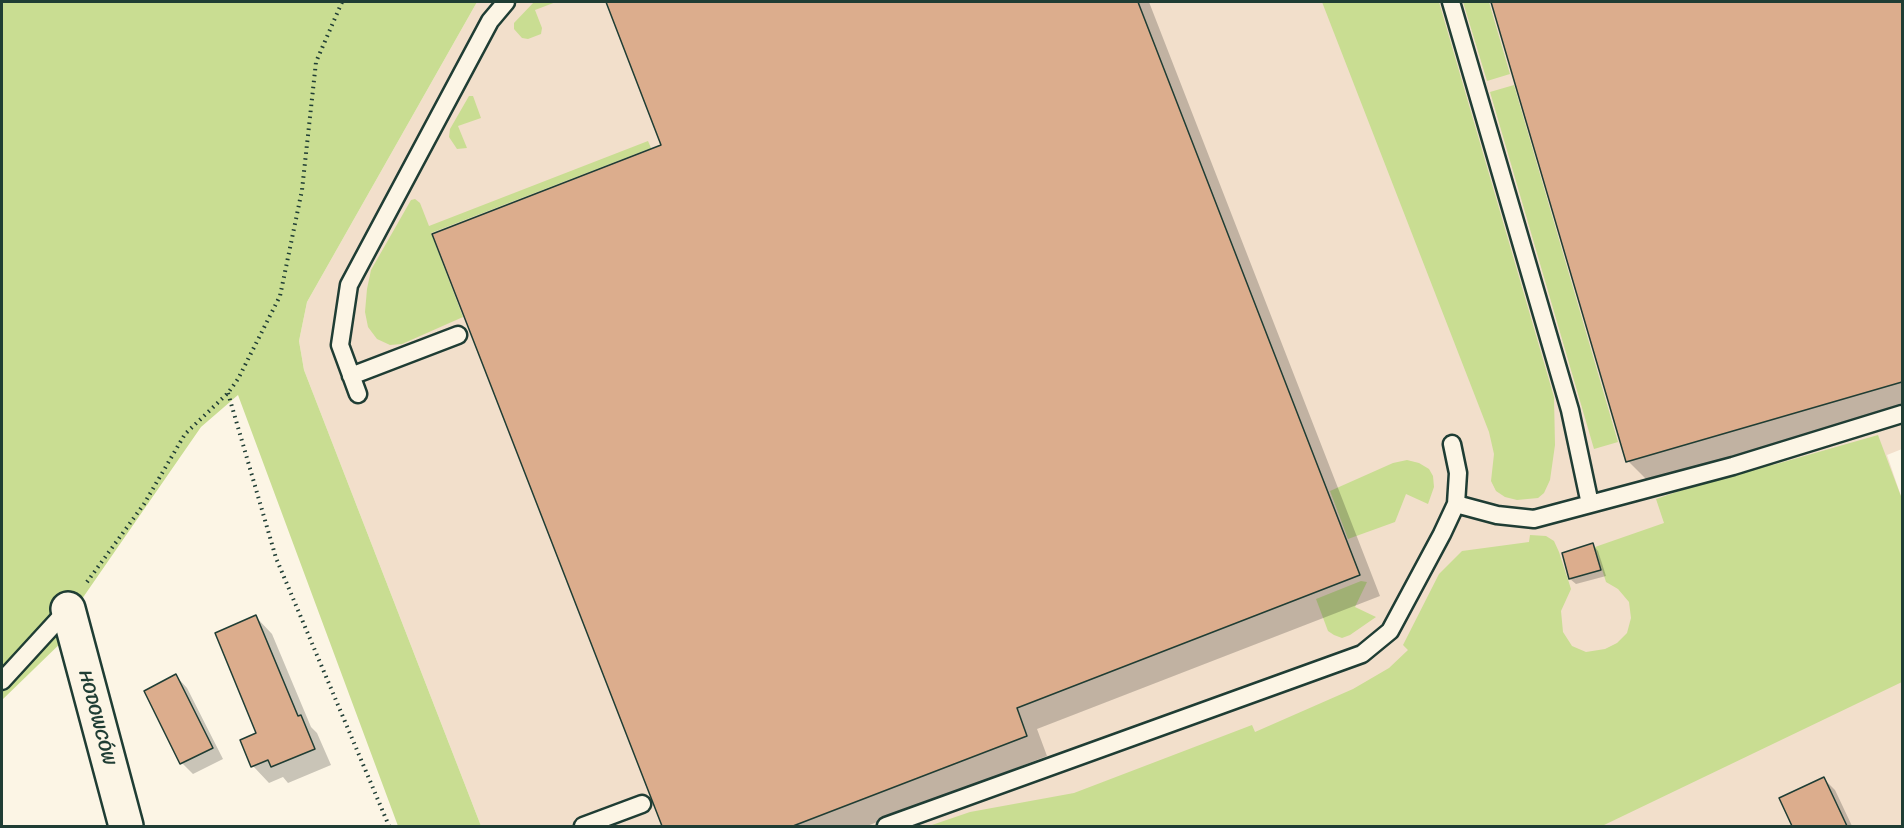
<!DOCTYPE html>
<meta charset="utf-8">
<style>
body{margin:0}
#map{position:relative;width:1904px;height:828px;overflow:hidden;background:#fcf5e5;font-family:Sriracha,sans-serif}
canvas{display:block}
.frame{position:absolute;inset:0;border:3px solid #1f3d34;pointer-events:none}
</style>
<div id="map">
<canvas width="1904" height="828"></canvas>
<div class="frame"></div>
</div>
<script>
const ctx = document.querySelector('canvas').getContext('2d');
ctx.lineJoin = 'round';
function fillPath(path, color) { ctx.fillStyle = color; ctx.fill(path, 'evenodd'); }
const toPath = rows => new Path2D(rows.map(r => 'M' + r).join(''));
function trace(path, color, width, dash) { ctx.strokeStyle = color; ctx.lineWidth = width; ctx.lineCap = dash ? 'butt' : 'round'; ctx.setLineDash(dash || []); ctx.stroke(path); }
function write(font, color, halo, rows, align = 'center') {
  ctx.font = font + ' Sriracha,sans-serif'; ctx.lineWidth = 4.5; ctx.setLineDash([]); ctx.textBaseline = 'middle'; ctx.strokeStyle = halo; ctx.fillStyle = color; for (const [text, x, y, turn = 0] of rows) {
    ctx.save(); ctx.translate(x, y); ctx.rotate((+turn || 0) * Math.PI / 180); ctx.textAlign = isNaN(turn) ? turn : align; if (halo) ctx.strokeText(text, 0, 0); ctx.fillText(text, 0, 0); ctx.restore();
  }
}
fillPath(toPath([
 [477,2,1902,2,1902,449,1887,455,1902,499,1902,826,481,826,304,370,299,341,307,302]
]), '#f2dfcb');
fillPath(toPath([
 [2,2,477,2,307,302,299,341,304,370,481,826,398,826,238,395,201,427,75,609,68,636,2,700],
 [534,2,556,2,535,10,542,28,541,34,528,39,522,38,514,29,514,23],
 [1322,2,1439,2,1554,397,1555,445,1550,480,1544,493,1538,498,1517,500,1505,497,1496,491,1491,481,1494,454,1489,432],
 [1463,2,1489,2,1510,74,1487,81],
 [1514,85,1618,442,1594,449,1490,92],
 [469,96,473,96,481,118,458,126,467,148,457,149,449,137,450,129],
 [648,141,651,148,431,233,463,317,402,344,390,345,377,339,368,327,365,312,367,289,371,270,411,200,415,199,420,203,429,226],
 [1878,435,1902,499,1902,682,1602,826,929,826,970,812,1074,793,1252,725,1255,732,1353,689,1389,668,1408,650,1403,645,1439,574,1462,551,1529,542,1530,535,1546,536,1554,541,1559,552,1571,589,1561,611,1563,632,1572,646,1586,652,1605,649,1617,643,1627,633,1631,618,1629,602,1618,589,1606,582,1595,547,1664,523,1656,499,1771,460,1773,465],
 [1407,460,1419,463,1429,469,1433,476,1434,487,1428,504,1406,494,1395,522,1348,539,1330,491,1393,463],
 [1361,581,1367,582,1355,607,1376,617,1350,635,1342,638,1334,635,1328,631,1316,599]
]), '#c9dd92');
fillPath(toPath([
 [607,2,1149,2,1380,596,1037,729,1047,756,867,826,663,826,434,235,663,146],
 [1493,2,1902,2,1902,408,1649,482,1628,461],
 [1593,545,1598,551,1606,576,1576,584,1570,579,1563,554],
 [256,617,272,634,311,727,317,733,331,765,288,783,283,777,269,783,253,766,242,741,258,734],
 [176,676,187,688,223,759,193,774,182,763],
 [1824,779,1835,790,1852,826,1794,826,1781,799]
]), '#0003');
const building = toPath([
 [606,2,1138,2,1360,575,1017,708,1027,736,793,826,662,826,432,234,661,145,606,2],
 [1491,2,1902,2,1902,382,1626,462,1491,2],
 [1593,543,1601,570,1569,579,1562,553,1593,543],
 [256,615,298,716,301,715,315,749,271,767,268,760,251,767,240,740,256,733,215,633,256,615],
 [176,674,213,748,180,764,144,691,176,674],
 [1824,777,1847,826,1792,826,1779,798,1824,777]
]);
fillPath(building, '#dcad8d');
trace(building, '#1f3d34', 1.5);
const service = toPath([
 [1451,2,1570,410,1590,504],
 [351,376,458,335],
 [358,394,340,345,349,285,490,21,506,2],
 [1456,504,1497,515,1534,519,1733,466,1902,414],
 [2,681,68,609],
 [583,826,642,804],
 [886,826,1362,654,1390,631,1442,534,1456,504,1458,473,1452,444]
]);
const minor = toPath([
 [68,609,126,826]
]);
trace(service, '#1f3d34', 21);
trace(minor, '#1f3d34', 38);
trace(toPath([
 [228,393,276,558,389,826],
 [87,582,144,504,185,434,228,393,238,379,280,296,302,190,316,62,342,2]
]), '#1f3d34', 4, [1.5, 4.5]);
trace(service, '#fcf5e5', 16);
trace(minor, '#fcf5e5', 33);
write('18px', '#1f3d34', '#fcf5e5', [
 ["HODOWCÓW",96,718,75]
]);
</script>
